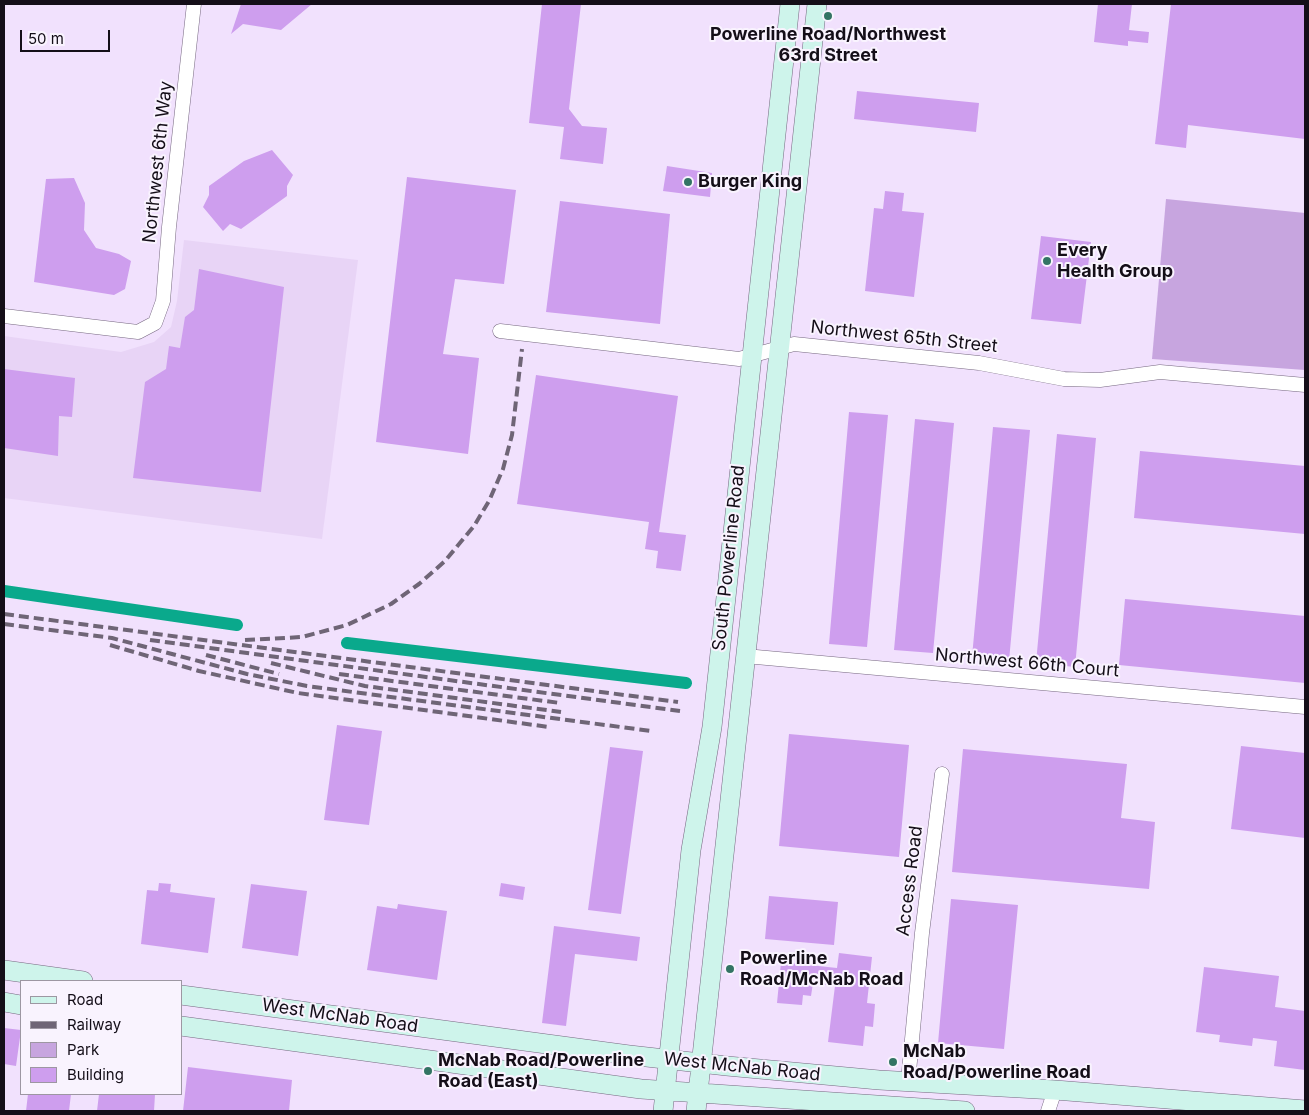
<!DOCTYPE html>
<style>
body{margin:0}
#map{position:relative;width:1309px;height:1115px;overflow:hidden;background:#f1e1fd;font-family:Inter,sans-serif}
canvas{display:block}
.frame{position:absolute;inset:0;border:5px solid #140e18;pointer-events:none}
.legend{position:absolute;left:20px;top:980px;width:162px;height:115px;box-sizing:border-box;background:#f9f3fe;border:1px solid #9d97a2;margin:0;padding:6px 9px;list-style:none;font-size:15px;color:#140e18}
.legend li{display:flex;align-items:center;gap:10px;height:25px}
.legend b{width:25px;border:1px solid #9d97a2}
.scale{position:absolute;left:20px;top:30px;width:90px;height:22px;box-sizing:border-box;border:2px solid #140e18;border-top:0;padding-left:6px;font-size:15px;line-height:18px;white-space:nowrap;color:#140e18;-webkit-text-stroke:4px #f9f3fe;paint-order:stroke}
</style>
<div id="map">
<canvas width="1309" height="1115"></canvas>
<div class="frame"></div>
<ul class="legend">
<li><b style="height:6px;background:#cef4eb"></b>Road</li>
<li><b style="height:6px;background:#6f6576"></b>Railway</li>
<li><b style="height:14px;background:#c7a5df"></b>Park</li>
<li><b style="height:14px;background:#ce9eee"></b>Building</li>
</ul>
<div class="scale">50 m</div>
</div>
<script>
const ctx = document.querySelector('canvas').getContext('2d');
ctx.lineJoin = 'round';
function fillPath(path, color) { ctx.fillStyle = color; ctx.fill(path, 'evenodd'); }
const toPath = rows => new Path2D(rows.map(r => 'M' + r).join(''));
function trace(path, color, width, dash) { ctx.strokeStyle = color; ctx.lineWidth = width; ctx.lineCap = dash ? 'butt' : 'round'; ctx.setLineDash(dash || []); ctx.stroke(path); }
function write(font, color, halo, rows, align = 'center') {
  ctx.font = font + ' Inter,sans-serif'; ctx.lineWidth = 4; ctx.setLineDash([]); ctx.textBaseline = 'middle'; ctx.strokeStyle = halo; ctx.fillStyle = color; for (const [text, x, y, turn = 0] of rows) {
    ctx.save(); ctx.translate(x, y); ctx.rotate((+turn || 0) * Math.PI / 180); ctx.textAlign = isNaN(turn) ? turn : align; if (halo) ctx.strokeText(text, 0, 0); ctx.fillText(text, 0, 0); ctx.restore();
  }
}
fillPath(toPath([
 [184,240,358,260,322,539,4,498,4,336,121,352,154,342,171,327,177,301]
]), '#e8d4f6');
fillPath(toPath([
 [1166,199,1305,213,1305,370,1152,359]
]), '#c7a5df');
trace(toPath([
 [4,591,237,625],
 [347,643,686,683]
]), '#0aa98c', 12);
fillPath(toPath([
 [241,4,312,4,281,30,243,24,231,34],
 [542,4,581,4,569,109,582,126,607,128,603,164,560,159,564,127,529,123],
 [1098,4,1132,4,1129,30,1149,32,1148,43,1128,41,1128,46,1094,42],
 [1171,4,1305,4,1305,139,1188,125,1186,148,1155,144],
 [857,91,979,103,976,132,854,119],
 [272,150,293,175,287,186,287,196,241,229,230,224,223,231,203,207,209,195,209,186,244,161],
 [667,166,712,173,710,197,663,191],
 [407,177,516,190,504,284,455,279,443,354,479,358,468,454,376,442],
 [74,178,85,203,84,230,96,248,119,254,131,261,125,289,114,295,34,282,46,179],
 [885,191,904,193,902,211,924,213,914,297,865,291,874,208,883,209],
 [560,201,670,214,660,324,546,312],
 [1041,236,1091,242,1081,324,1031,319],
 [199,269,284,287,261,492,133,478,145,382,166,369,169,346,180,348,185,317,194,310],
 [4,369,75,378,72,417,59,416,58,456,4,448],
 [536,375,678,396,659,532,686,535,681,571,656,568,658,551,645,549,649,522,517,504],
 [849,412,888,415,867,647,829,644],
 [915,419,954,423,933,653,894,650],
 [993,427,1030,430,1009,661,972,657],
 [1057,434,1096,438,1075,667,1036,663],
 [1140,451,1305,466,1305,534,1134,518],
 [1125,599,1305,616,1305,683,1119,665],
 [337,725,382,731,369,825,324,820],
 [789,734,909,745,899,857,779,846],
 [1241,746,1305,753,1305,838,1231,829],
 [610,747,643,751,621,914,588,910],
 [963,749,1127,764,1121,818,1155,822,1149,889,952,872],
 [159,883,171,884,170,892,215,898,208,953,141,944,147,890,158,891],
 [501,883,525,887,523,900,499,896],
 [251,884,307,891,298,956,242,948],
 [769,896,838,902,834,945,765,939],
 [951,899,1018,905,1004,1049,938,1043],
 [398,904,447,911,437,980,367,970,377,906,397,909],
 [554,926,640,937,637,961,575,954,566,1026,542,1023],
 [839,953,872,957,867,1003,875,1004,873,1027,865,1026,863,1046,828,1042,835,986,813,983,811,996,803,995,802,1005,777,1003,781,962,837,968],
 [1204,967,1279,976,1275,1007,1305,1011,1305,1070,1274,1066,1277,1041,1253,1038,1252,1046,1219,1042,1220,1035,1196,1032],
 [4,1028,21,1030,16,1066,4,1064],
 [188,1067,292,1080,289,1111,183,1111],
 [28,1094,71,1094,69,1111,26,1111],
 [99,1094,155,1094,154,1111,97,1111]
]), '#ce9eee');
const street = toPath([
 [4,316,138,332,155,323,163,301,169,227,194,4],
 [500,331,739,359,794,344,979,363,1064,379,1100,380,1160,372,1305,385],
 [745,656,1305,707],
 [908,1082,922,933,942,774],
 [1048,1111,1055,1090]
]);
const secondary = toPath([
 [4,970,83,981],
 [181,995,629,1055,727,1066,879,1080,1055,1090,1305,1110],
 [4,1002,21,1005],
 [181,1026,641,1089,965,1111],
 [663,1111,691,850,712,727,790,4],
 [696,1111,817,4]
]);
trace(street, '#766880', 15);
trace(secondary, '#766880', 20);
trace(street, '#fff', 14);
trace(secondary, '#cef4eb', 19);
trace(toPath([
 [4,614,678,702],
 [4,624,112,638,247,674,307,686,651,731],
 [150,640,680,711],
 [245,640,302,637,347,625,391,604,419,584,445,561,474,526,489,501,503,469,512,435,522,349],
 [110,645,199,671,298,693,549,727],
 [206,655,279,674],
 [271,663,365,686,561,712],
 [339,674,560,703]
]), '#6f6576', 4, [10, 5]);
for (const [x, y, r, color] of [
 [828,16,5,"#337464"],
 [688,182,5,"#337464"],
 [1047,261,5,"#337464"],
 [730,969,5,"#337464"],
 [893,1062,5,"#337464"],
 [428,1071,5,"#337464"]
]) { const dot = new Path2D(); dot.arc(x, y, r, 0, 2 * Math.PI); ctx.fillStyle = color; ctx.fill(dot); trace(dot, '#f9f3fe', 2); }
write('bold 18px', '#140e18', '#f9f3fe', [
 ["Powerline Road/Northwest",828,35,"center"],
 ["63rd Street",828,56,"center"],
 ["Burger King",698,182],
 ["Every",1057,251],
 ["Health Group",1057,272],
 ["Powerline",740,959],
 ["Road/McNab Road",740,980],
 ["McNab",903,1052],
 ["Road/Powerline Road",903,1073],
 ["McNab Road/Powerline",438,1061],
 ["Road (East)",438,1082]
], 'left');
write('18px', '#140e18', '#f9f3fe', [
 ["Northwest 6th Way",158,162,-84],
 ["Northwest 65th Street",904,337,6],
 ["South Powerline Road",729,558,-84],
 ["Northwest 66th Court",1027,663,5],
 ["Access Road",910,881,-83],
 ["West McNab Road",340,1016,8],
 ["West McNab Road",742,1067,6]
]);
</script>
